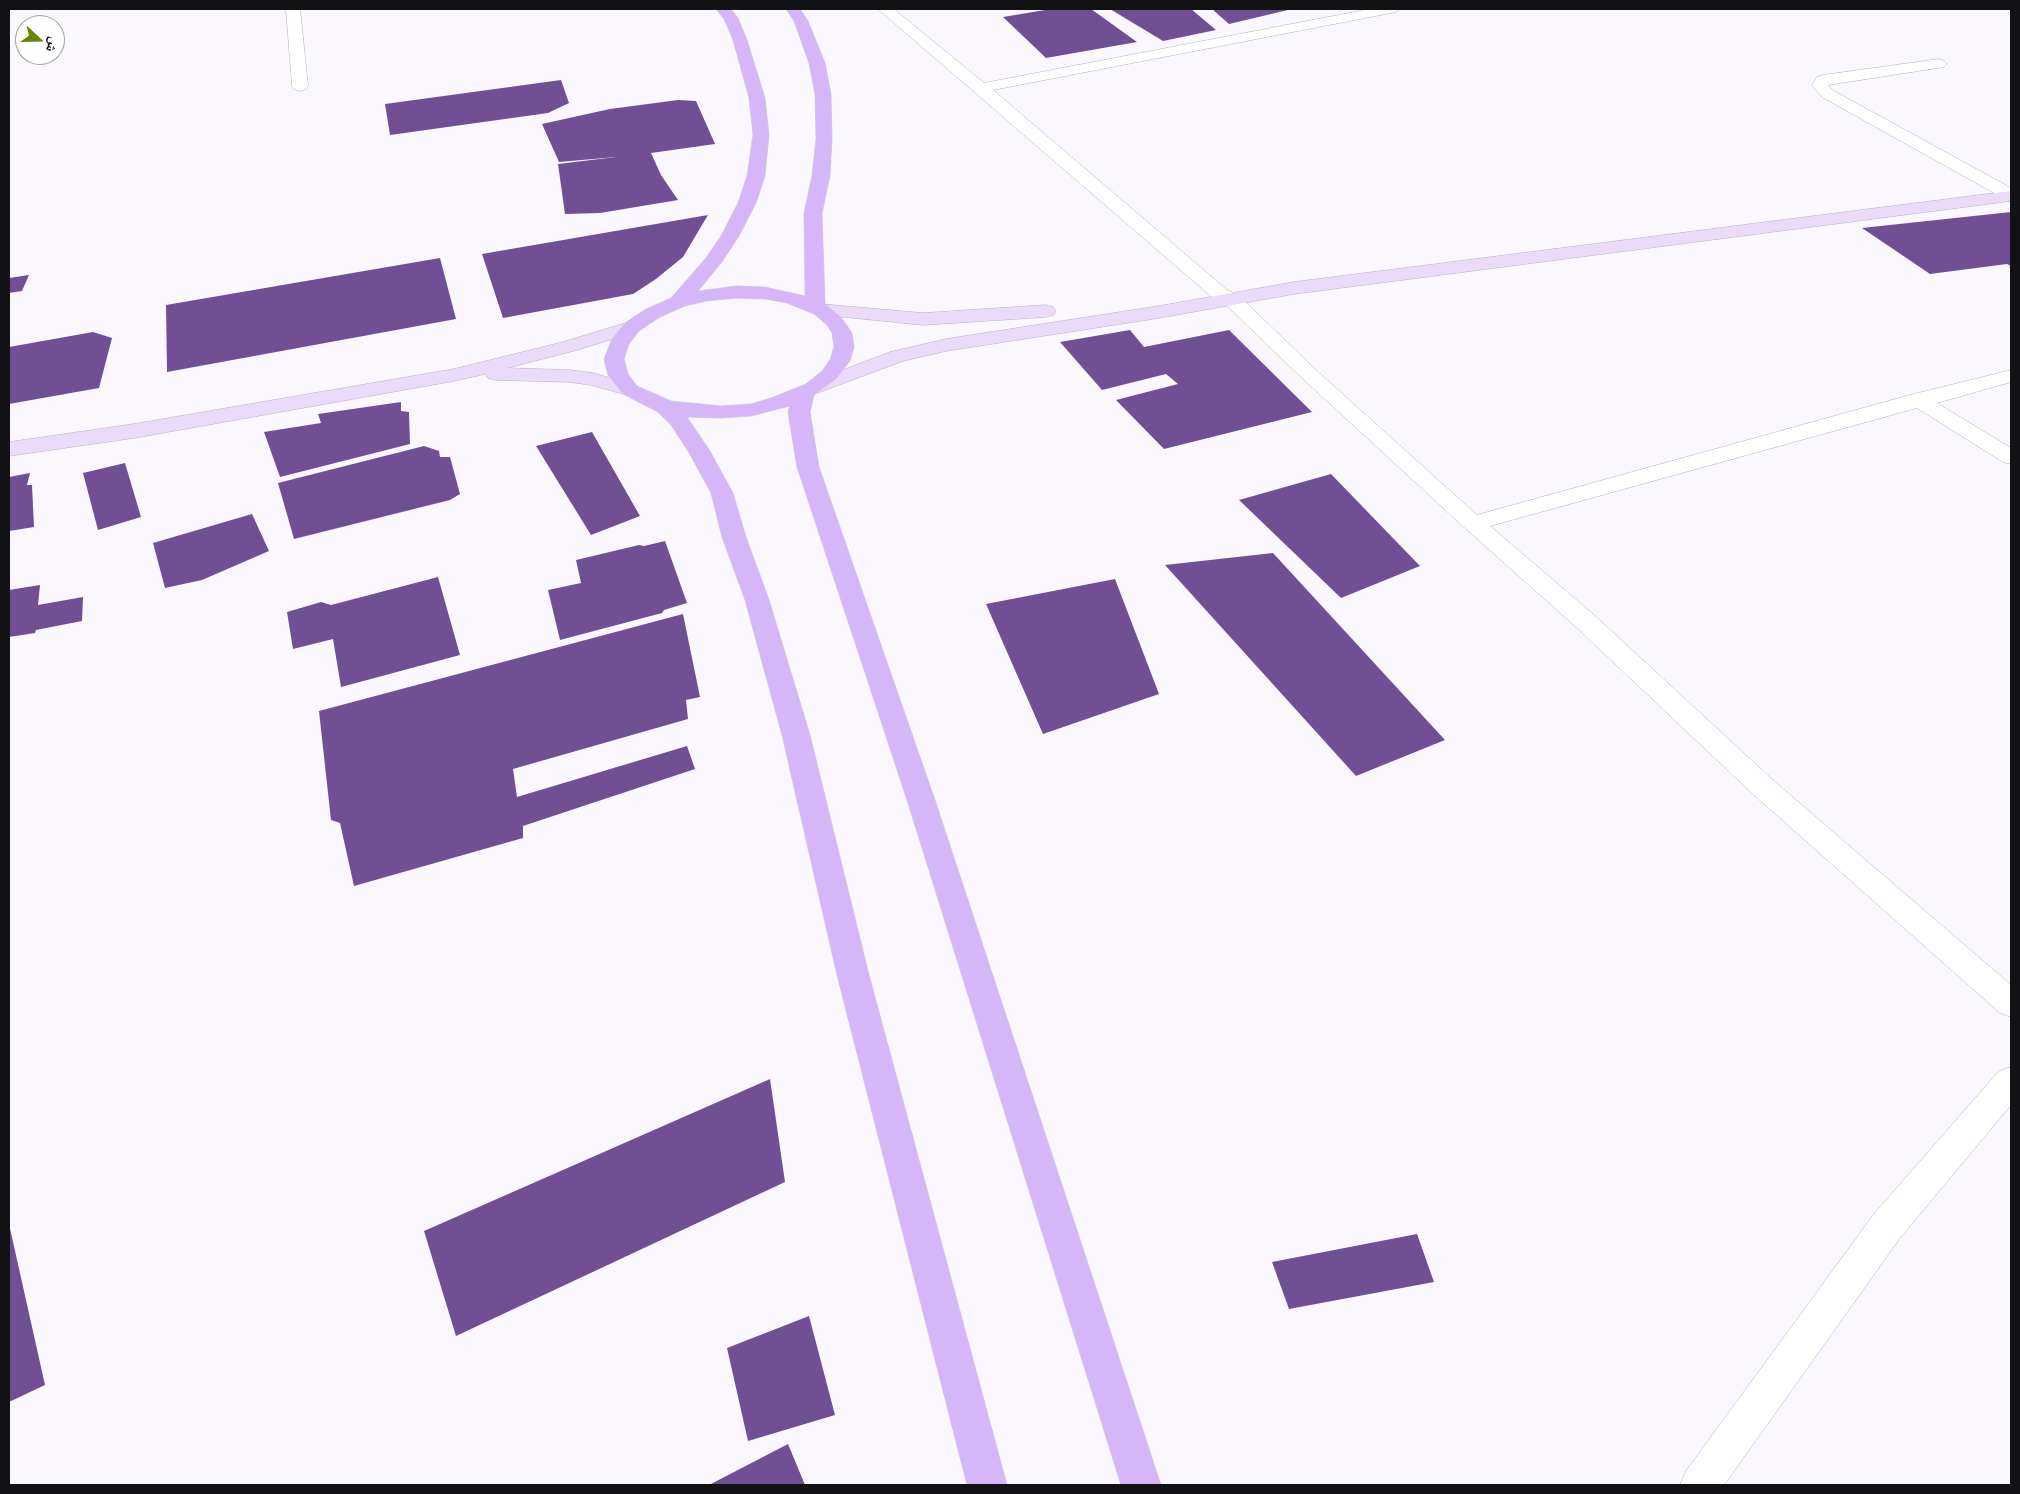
<!DOCTYPE html>
<meta charset="utf-8">
<style>
body{margin:0}
#map{position:relative;width:2020px;height:1494px;overflow:hidden;background:#faf8fe;font-family:Raleway,"Noto Naskh Arabic",sans-serif}
canvas{display:block}
.frame{position:absolute;inset:0;border:10px solid #121114;pointer-events:none}
.north{position:absolute;left:15px;top:15px;width:50px;height:50px;box-sizing:border-box;background:#fff;border:1px solid #a0a0a1;border-radius:50%;rotate:111deg;font-size:14px;font-weight:700;line-height:20px;text-align:center;color:#121114}
.north::after{content:'';display:block;margin:auto;width:18px;height:22px;background:#678600;clip-path:polygon(50% 0,100% 100%,50% 72%,0 100%)}
</style>
<div id="map">
<canvas width="2020" height="1494"></canvas>
<div class="frame"></div>
<div class="north">ش</div>
</div>
<script>
const ctx = document.querySelector('canvas').getContext('2d');
ctx.lineJoin = 'round';
function fillPath(path, color) { ctx.fillStyle = color; ctx.fill(path, 'evenodd'); }
const toPath = rows => new Path2D(rows.map(r => 'M' + r).join(''));
function trace(path, color, width, dash) { ctx.strokeStyle = color; ctx.lineWidth = width; ctx.lineCap = dash ? 'butt' : 'round'; ctx.setLineDash(dash || []); ctx.stroke(path); }
fillPath(toPath([
 [1051,9,1091,9,1137,42,1046,58,1003,17],
 [1110,9,1191,9,1216,30,1163,41],
 [1212,9,1285,9,1288,10,1229,24],
 [561,80,569,103,548,113,390,135,385,104],
 [678,100,696,101,715,144,651,153,661,175,678,200,600,213,565,214,558,164,616,157,559,162,542,124,610,109],
 [2011,212,2011,266,2007,264,1930,274,1862,228],
 [708,215,683,257,656,279,633,294,503,318,482,254],
 [440,258,456,319,167,372,166,305],
 [29,275,22,291,9,293,9,278],
 [1130,330,1144,347,1229,330,1312,412,1164,449,1116,400,1178,384,1166,374,1102,390,1060,342],
 [93,332,112,338,99,388,9,404,9,347],
 [401,402,401,411,409,412,410,444,280,477,264,432,321,423,318,414],
 [592,432,640,516,591,535,536,446],
 [424,446,439,451,440,457,450,457,460,494,450,500,294,539,278,483],
 [125,463,141,517,98,530,83,473],
 [30,473,27,485,32,485,34,527,9,531,9,477],
 [1331,474,1420,566,1341,598,1239,500],
 [252,514,269,551,202,580,165,588,153,543],
 [665,541,687,603,664,610,662,613,560,640,548,590,581,583,576,560,639,545,644,546],
 [1273,553,1445,740,1356,776,1165,565],
 [438,577,460,655,341,687,333,639,293,649,287,612,321,602,331,605],
 [1115,579,1159,694,1043,734,986,604],
 [40,585,38,605,83,597,82,621,36,630,35,633,9,637,9,590],
 [683,614,700,697,686,700,688,719,513,769,517,797,687,746,695,769,523,826,523,838,354,886,340,823,331,820,319,711],
 [770,1079,785,1182,456,1336,424,1231],
 [9,1224,45,1385,9,1402],
 [1417,1234,1434,1282,1289,1309,1272,1262],
 [809,1316,835,1415,748,1441,727,1348],
 [788,1444,805,1485,709,1485]
]), '#704f94');
const lane = toPath([
 [286,9,300,9,308,86,306,89,300,91,294,89,292,86,286,9]
]);
const street = toPath([
 [878,9,894,9,984,83,1370,9,1398,9,1396,12,1391,13,993,90,1227,290,1238,295,1316,370,1477,515,1910,395,2011,370,2011,382,1937,403,2011,448,2011,464,2003,462,1917,408,1490,526,1594,615,1774,781,2011,985,2011,1017,2000,1013,1754,795,1576,627,1465,528,1302,378,1224,303,1213,298,878,9],
 [1939,59,1944,61,1947,64,1944,67,1828,85,1834,91,2011,188,2011,200,2005,199,1822,97,1812,85,1817,77,1823,75,1939,59],
 [2011,1067,2011,1105,1900,1238,1724,1485,1680,1485,1686,1471,1874,1214,1999,1071,2011,1067]
]);
const secondary = toPath([
 [2011,191,2011,201,1294,294,1159,318,946,351,903,361,820,392,813,394,806,392,802,388,806,384,890,352,946,339,1159,306,1294,282,2011,191],
 [821,304,923,313,1046,305,1053,307,1056,311,1053,315,1046,317,923,325,814,314,811,310,814,306,821,304],
 [632,321,639,323,642,327,639,331,577,350,507,368,569,370,593,373,637,386,641,390,637,394,630,396,591,385,569,382,495,380,488,378,485,374,454,381,134,438,9,456,9,442,134,424,454,369,563,342,632,321]
]);
const primary = toPath([
 [716,9,731,9,738,18,747,40,765,98,769,135,765,176,756,203,739,236,722,262,698,291,736,286,765,287,805,296,804,213,812,176,816,139,815,94,809,63,794,21,786,9,800,9,808,21,825,63,831,94,832,139,830,176,822,213,825,304,841,317,852,333,854,347,850,361,836,379,814,395,810,412,819,467,935,800,1161,1485,1121,1485,907,800,797,467,788,412,790,406,751,416,721,418,687,417,710,451,733,493,746,537,769,600,810,735,869,975,1007,1485,967,1485,837,975,782,735,745,600,722,537,711,493,688,451,671,425,658,412,623,394,608,375,604,359,612,339,625,323,646,309,671,298,706,258,721,236,738,203,747,176,753,135,749,98,733,40,724,19,716,9],
 [736,298,765,299,787,303,814,314,827,325,832,333,834,347,830,360,822,371,806,384,771,398,751,404,721,406,671,401,637,386,628,374,624,359,629,344,639,331,660,317,685,306,706,301,736,298]
]);
trace(lane, '#b4b1ba', 1);
trace(street, '#b4b1ba', 1);
trace(secondary, '#b4b1ba', 1);
trace(primary, '#d4d4d5', 1);
fillPath(lane, '#fff');
fillPath(street, '#fff');
fillPath(secondary, '#eadbfb');
fillPath(primary, '#d5b6f8');
</script>
